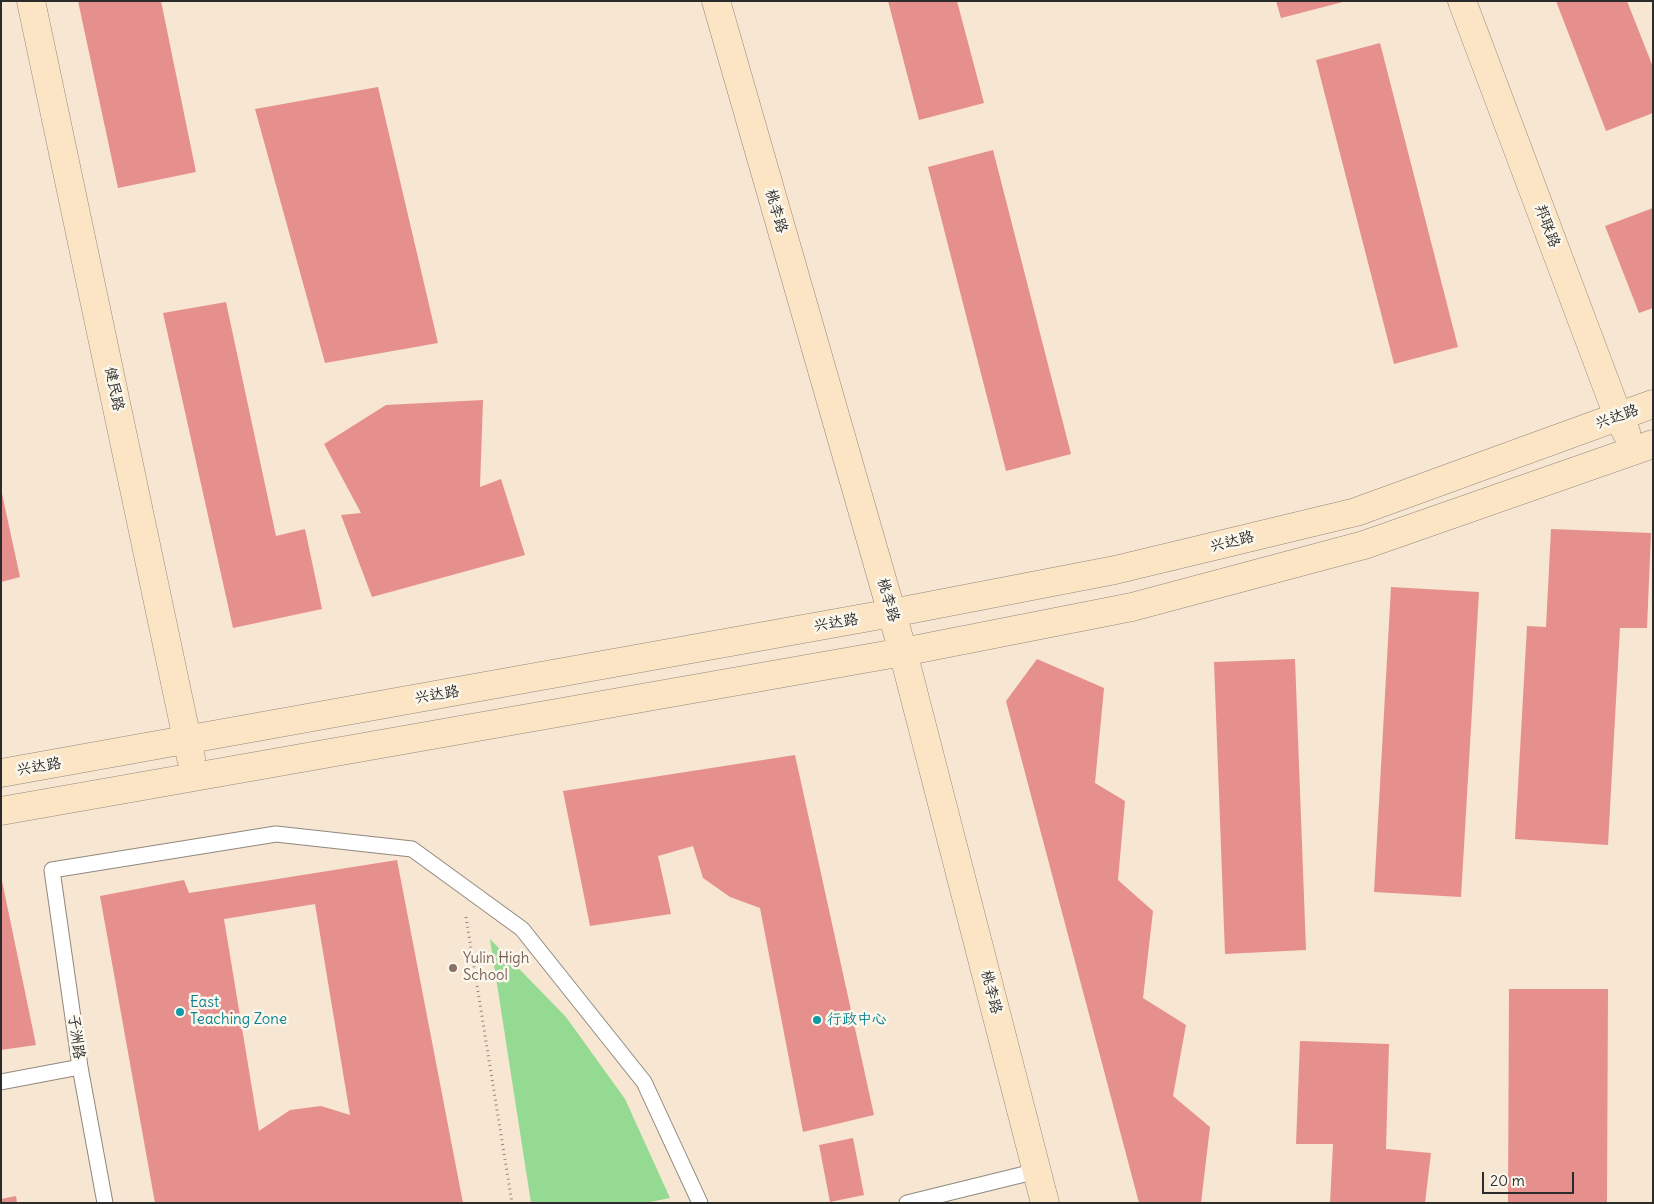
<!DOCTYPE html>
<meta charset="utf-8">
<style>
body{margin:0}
#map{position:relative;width:1654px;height:1204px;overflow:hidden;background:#f7e6d1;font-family:Delius,sans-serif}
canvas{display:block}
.frame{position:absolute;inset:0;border:2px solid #2b2b2b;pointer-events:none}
.scale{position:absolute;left:1482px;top:1172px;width:92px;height:22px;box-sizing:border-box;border:2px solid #2b2b2b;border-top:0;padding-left:6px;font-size:15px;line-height:18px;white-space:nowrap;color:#2b2b2b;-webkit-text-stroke:4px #fbf7ec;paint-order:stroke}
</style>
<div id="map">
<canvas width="1654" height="1204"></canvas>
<div class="frame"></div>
<div class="scale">20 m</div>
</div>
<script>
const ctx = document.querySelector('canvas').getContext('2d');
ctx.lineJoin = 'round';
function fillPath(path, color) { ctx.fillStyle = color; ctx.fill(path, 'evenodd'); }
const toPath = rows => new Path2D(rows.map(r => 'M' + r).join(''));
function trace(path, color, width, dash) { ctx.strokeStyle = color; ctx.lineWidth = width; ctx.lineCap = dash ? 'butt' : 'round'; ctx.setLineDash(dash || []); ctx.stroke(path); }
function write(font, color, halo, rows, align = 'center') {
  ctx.font = font + ' Delius,"LXGW WenKai TC",sans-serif'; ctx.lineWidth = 5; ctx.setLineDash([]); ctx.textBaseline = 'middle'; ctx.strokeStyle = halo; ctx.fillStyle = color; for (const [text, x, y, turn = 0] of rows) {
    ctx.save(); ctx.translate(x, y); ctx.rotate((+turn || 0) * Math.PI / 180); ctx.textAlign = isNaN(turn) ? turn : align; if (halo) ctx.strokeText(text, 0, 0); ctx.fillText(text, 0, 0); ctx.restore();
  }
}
fillPath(toPath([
 [490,939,566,1017,625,1099,670,1198,645,1203,531,1203]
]), '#94da93');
fillPath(toPath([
 [78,1,161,1,196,172,118,188],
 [888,1,957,1,984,103,919,120],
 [1276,1,1343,1,1343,2,1281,18],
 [1556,1,1627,1,1653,67,1653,113,1606,131],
 [1380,43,1458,347,1394,364,1316,60],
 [378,87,438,343,325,363,255,109],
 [993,150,1071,454,1006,471,928,167],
 [1653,208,1653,308,1639,313,1605,226],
 [226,302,276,536,305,529,322,609,233,628,163,313],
 [483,400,480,487,501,479,525,555,372,597,341,515,361,513,324,444,386,405],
 [1,489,20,577,1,582],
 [1551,529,1651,533,1647,628,1620,628,1608,845,1515,839,1527,626,1546,627],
 [1391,587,1479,592,1461,897,1374,892],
 [1037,659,1104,688,1095,783,1125,801,1118,880,1153,911,1143,998,1186,1025,1173,1096,1210,1127,1201,1203,1139,1203,1006,701],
 [1295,659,1306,950,1225,954,1214,662],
 [795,755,874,1115,803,1132,760,908,730,897,703,878,693,846,658,856,671,914,590,926,563,791],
 [397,860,463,1203,155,1203,100,896,184,880,189,893],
 [315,904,350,1115,321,1106,290,1110,259,1131,224,919],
 [1,876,36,1045,1,1050],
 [1509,989,1608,989,1607,1203,1508,1203],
 [1300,1041,1389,1044,1386,1149,1431,1153,1425,1203,1330,1203,1333,1144,1296,1144],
 [853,1138,864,1195,830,1202,819,1145],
 [16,1196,17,1203,1,1203,1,1199]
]), '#e6908e');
const lane = toPath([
 [1,1082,80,1067],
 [105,1203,80,1067,52,870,276,834,412,849,522,929,644,1082,700,1203],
 [907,1203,1037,1171]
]);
const secondary = toPath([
 [31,1,191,758],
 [716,1,903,652,1045,1203],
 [1462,1,1618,416,1626,432],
 [1,773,892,613,1115,570,1356,512,1653,404],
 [1,811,903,652,1132,607,1364,545,1653,444]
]);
trace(lane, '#91887e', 17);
trace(secondary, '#91887e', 29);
trace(toPath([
 [466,917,512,1203]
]), '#91887e', 3, [1, 4]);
trace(lane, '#fff', 15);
trace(secondary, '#fce5c4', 28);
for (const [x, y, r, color] of [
 [453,968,5,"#8d6e63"],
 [180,1012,5,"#0f9aa8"],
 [817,1020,5,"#0f9aa8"]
]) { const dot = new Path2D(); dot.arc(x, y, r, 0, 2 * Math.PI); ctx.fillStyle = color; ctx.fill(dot); trace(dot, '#fbf7ec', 2); }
write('15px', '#2b2b2b', '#fbf7ec', [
 ["桃李路",776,211,74],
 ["邦联路",1547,226,69],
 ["健民路",114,389,78],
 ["兴达路",1617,417,-20],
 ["兴达路",1232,542,-14],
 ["桃李路",888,600,74],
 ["兴达路",836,623,-10],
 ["兴达路",437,695,-10],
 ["兴达路",39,767,-10],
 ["桃李路",991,992,76],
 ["子洲路",76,1037,82]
]);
write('15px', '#785e54', '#fbf7ec', [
 ["Yulin High",463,959],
 ["School",463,976]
], 'left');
write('15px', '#0d838f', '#fbf7ec', [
 ["East",190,1003],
 ["Teaching Zone",190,1020],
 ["行政中心",827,1020]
], 'left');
</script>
